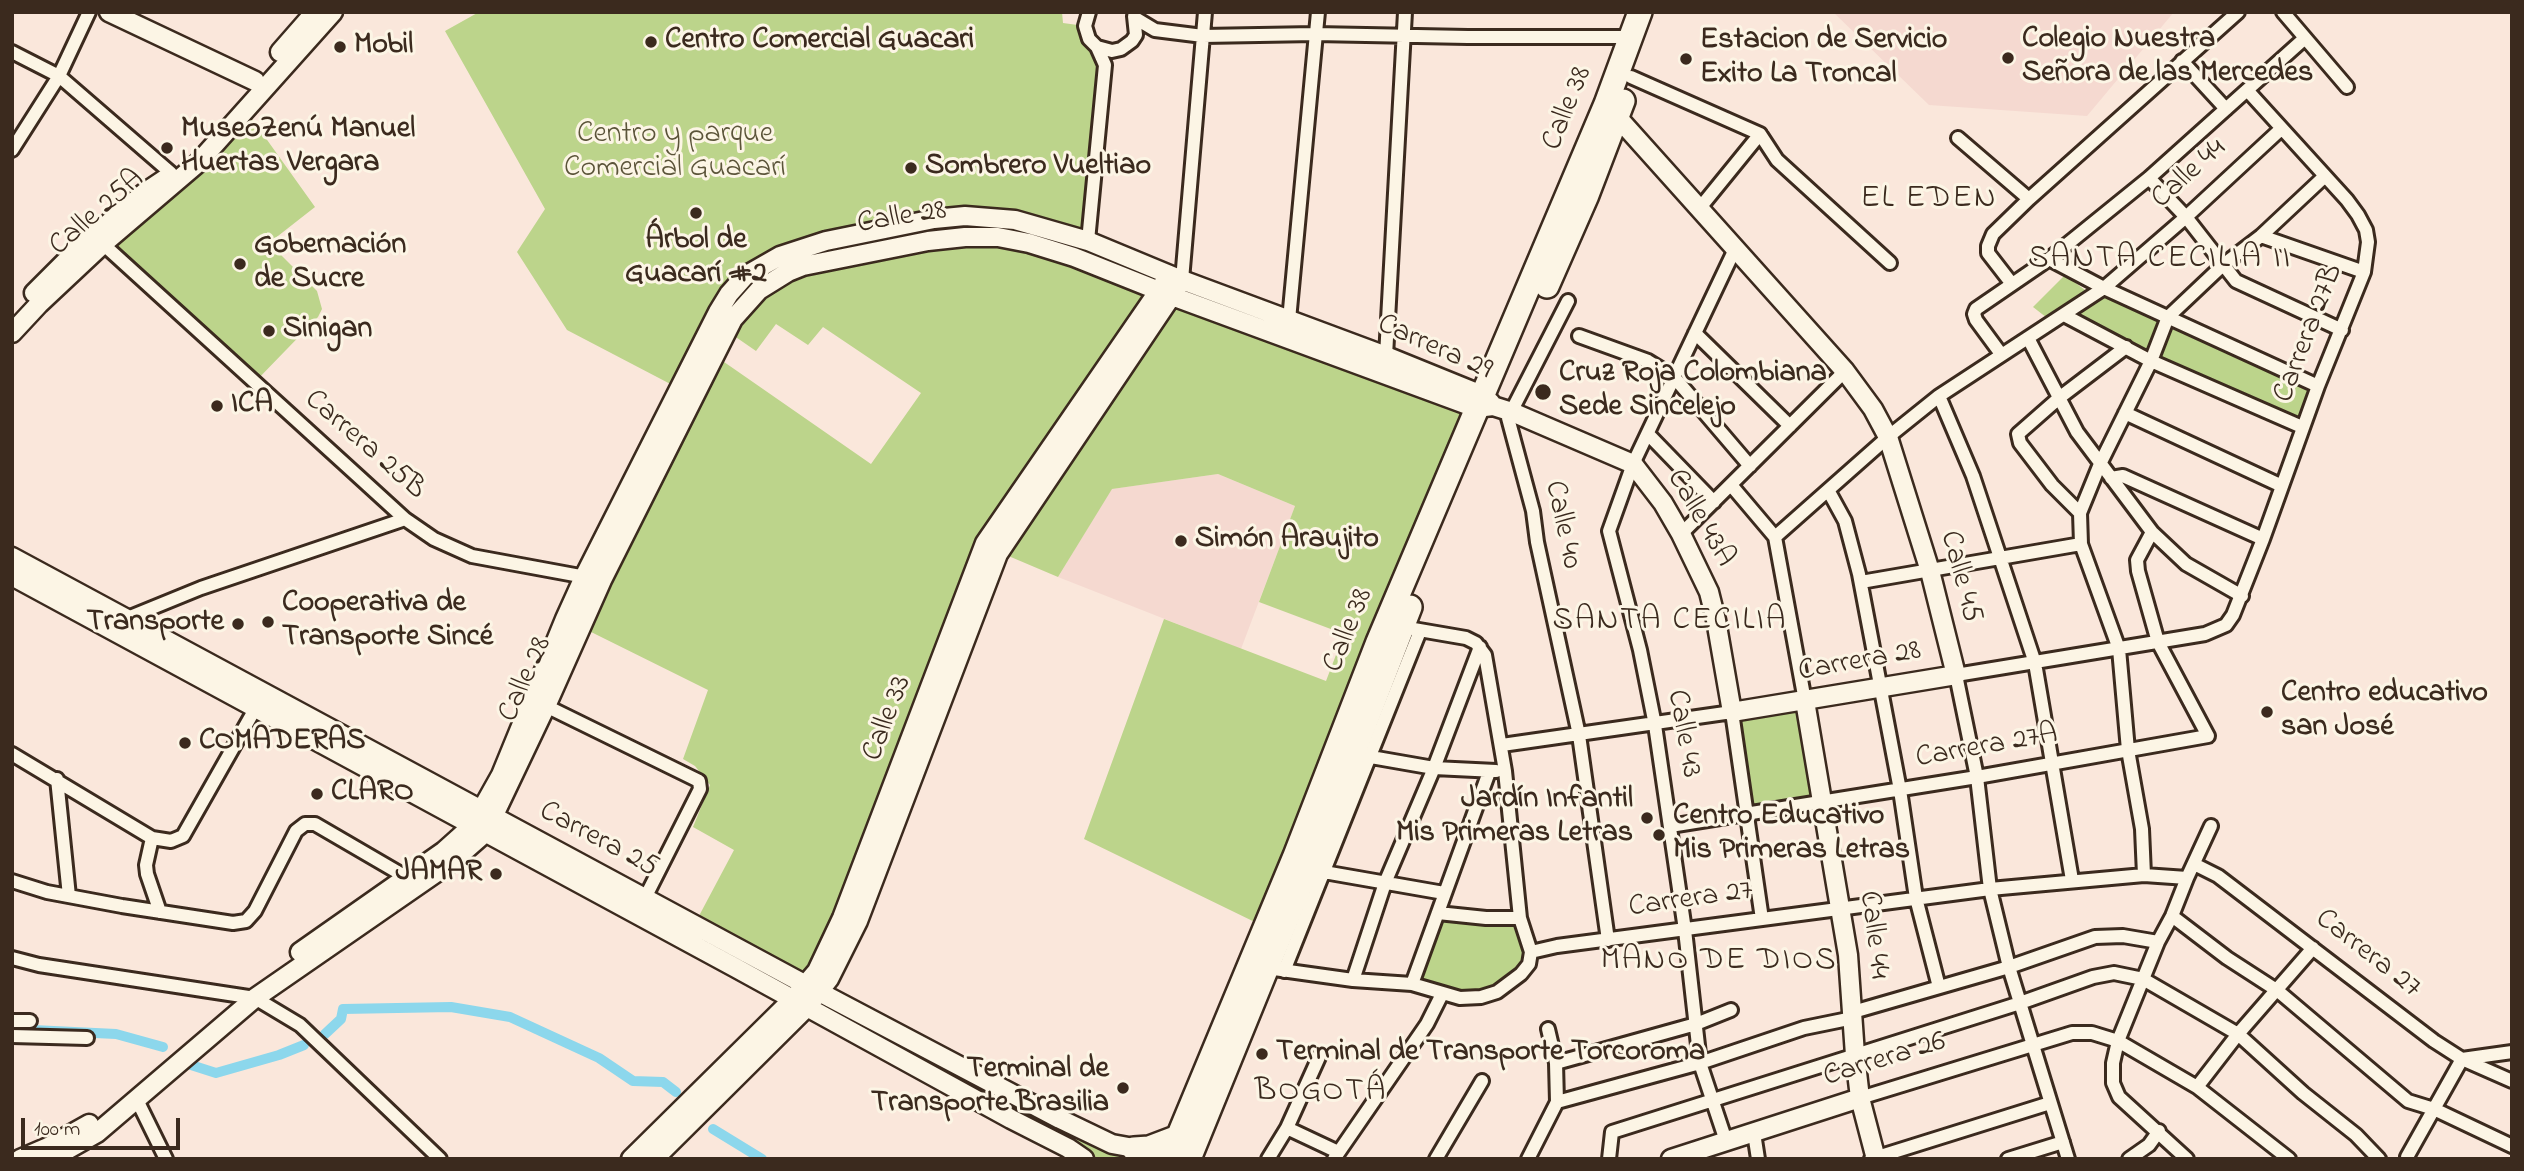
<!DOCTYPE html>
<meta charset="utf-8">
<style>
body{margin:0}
#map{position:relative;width:2524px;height:1171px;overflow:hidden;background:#fae7db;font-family:"Indie Flower",sans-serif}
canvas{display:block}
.frame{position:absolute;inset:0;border:14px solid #3b2a1e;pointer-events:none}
.scale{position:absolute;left:21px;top:1118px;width:159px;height:32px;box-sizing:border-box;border:4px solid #3b2a1e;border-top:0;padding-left:9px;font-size:21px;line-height:24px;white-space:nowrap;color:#3b2a1e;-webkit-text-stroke:5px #fcf5e5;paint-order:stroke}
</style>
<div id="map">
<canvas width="2524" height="1171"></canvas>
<div class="frame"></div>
<div class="scale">100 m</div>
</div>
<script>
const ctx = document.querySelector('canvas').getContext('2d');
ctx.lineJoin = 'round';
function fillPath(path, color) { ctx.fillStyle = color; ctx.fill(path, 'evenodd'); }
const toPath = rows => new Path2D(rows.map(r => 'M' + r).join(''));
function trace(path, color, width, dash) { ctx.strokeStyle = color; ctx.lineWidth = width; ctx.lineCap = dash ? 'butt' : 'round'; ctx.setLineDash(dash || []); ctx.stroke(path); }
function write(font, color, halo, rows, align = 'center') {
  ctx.font = font + ' "Indie Flower",sans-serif'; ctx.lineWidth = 6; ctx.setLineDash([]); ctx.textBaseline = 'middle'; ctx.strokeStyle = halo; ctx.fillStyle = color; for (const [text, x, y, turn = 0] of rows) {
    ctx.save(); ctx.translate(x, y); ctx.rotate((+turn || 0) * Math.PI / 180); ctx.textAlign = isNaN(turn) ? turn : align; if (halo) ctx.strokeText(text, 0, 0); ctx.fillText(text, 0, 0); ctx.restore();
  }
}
fillPath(toPath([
 [1833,12,2174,12,2087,116,1929,105],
 [1218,474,1295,506,1241,649,1058,577,1111,489]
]), '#f5d9d0');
fillPath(toPath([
 [479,12,1062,12,1063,23,1085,26,1105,65,1088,241,991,218,826,241,745,276,678,388,567,330,517,252,545,209,445,31],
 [250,116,315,207,269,243,317,291,322,309,318,317,254,383,103,244],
 [998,237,1160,291,1032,477,806,985,697,927,700,914,734,850,693,827,710,785,695,766,683,759,708,690,581,627,714,355,871,464,921,393,823,327,808,345,776,324,756,351,727,331,788,272],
 [2065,275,2089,293,2051,321,2033,307],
 [2104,288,2318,386,2302,427,2064,315],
 [1172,296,1476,408,1265,927,1084,839,1164,619,1326,681,1344,634,1259,602,1295,506,1218,474,1112,489,1058,577,999,552],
 [1805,701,1824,802,1747,813,1732,712],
 [1438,913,1520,918,1529,964,1481,997,1412,984],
 [1022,1098,1134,1149,1159,1159,1084,1159,1011,1119]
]), '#bcd48b');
trace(toPath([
 [12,1029,116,1034,163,1047],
 [325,1034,341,1019,343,1009,451,1007,510,1017,599,1058,633,1081,663,1082,676,1092],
 [191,1065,216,1073,279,1055,304,1045],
 [713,1129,762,1159]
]), '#8cd7ec', 10);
const street = toPath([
 [1089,12,1085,26,1089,39,1097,47,1112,51,1121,49,1132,41,1136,35,1134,16],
 [2283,12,2347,87],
 [1135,18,1155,30,1203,36,1315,34,1468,37,1631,37],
 [12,52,59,76,171,173],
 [2182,61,2226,109],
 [1631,77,1760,134,1777,160,1890,263],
 [1958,138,2029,199],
 [12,150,59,76,89,12],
 [2149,178,2186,217,2236,281,2342,330],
 [1699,209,1760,134],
 [2261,236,2364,272],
 [1088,241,1105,65,1097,47],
 [103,244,359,477,405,519,434,539,472,556,591,578],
 [2049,259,2104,288,2318,386],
 [1182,280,1205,12],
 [2012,284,1988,253,1988,246,1993,234,2029,199,2238,12],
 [1568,301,1508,418,1533,511,1537,542,1579,735,1608,940],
 [2064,315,2151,361,2302,427],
 [1289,320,1318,12],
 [1695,333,1790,426],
 [1579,336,1648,361,1674,377,1750,466],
 [2028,338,2077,432,2152,532,2186,564,2242,596],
 [2001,354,1976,320,1974,314,1976,309,2049,259,2149,178,2305,38],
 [1386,356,1405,12],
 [1939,396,1973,476,2035,663,2072,880],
 [2125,413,2282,486],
 [1648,434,1714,502],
 [2111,478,2123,476,2263,539],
 [1731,485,1775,537,1805,701],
 [1828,490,1845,521,1859,574,1900,790,1916,898,1939,987],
 [2080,513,2052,485,2020,443,2018,434,2059,398,2126,347],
 [1681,534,1845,371],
 [1775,537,1888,437,1939,396,2104,288,2186,217,2281,129],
 [1861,582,2081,544],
 [125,619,201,588,405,519],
 [1402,627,1466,638,1476,643,1485,655,1505,771,1520,918,1531,952],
 [546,706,699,781,700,789,645,898],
 [1502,745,1732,712,1762,919],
 [12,754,152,838,171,841,183,836,259,702],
 [1371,757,1434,768,1496,771],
 [57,779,69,896],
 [1670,826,1977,777,2208,736,2158,642,2138,571,2137,560,2152,532],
 [152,838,146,865,147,874,160,912],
 [2194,864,2218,876,2434,1041,2462,1059,2512,1081],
 [1324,872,1444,893],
 [2144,875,2142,829,2128,750,2119,649,2081,544,2080,513,2100,464,2151,361,2168,317,2223,265,2261,236,2325,176],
 [12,881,47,892,122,906,233,923,246,921,255,911,296,831,305,824,315,824,406,877],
 [1438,913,1486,918,1520,918],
 [2172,916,2227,958,2278,991,2408,1101,2434,1109,2512,1146],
 [12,958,39,965,255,998,300,1025,440,1159],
 [1267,968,1353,980,1412,984,1460,998,1481,997,1497,992,1521,974,1529,964,1531,952,1557,946,1990,889,2144,875,2187,878],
 [1284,971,1420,631],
 [1353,980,1385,883,1434,768,1480,647],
 [1412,984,1489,772],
 [1853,1012,2009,967,2095,937,2123,936,2158,942],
 [12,1021,30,1021],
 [12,1036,87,1038],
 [1556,1063,1696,1024,1731,1010],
 [2197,1087,2238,1034,2313,948],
 [1860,1098,2072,1033,2092,1033,2118,1041,2197,1087,2289,1159],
 [137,1100,166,1159],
 [1557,1102,1700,1063,1804,1028,1853,1018],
 [1287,1128,1338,1152],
 [1754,1133,1758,1159],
 [1726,1141,1700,1063,1685,930,1655,725,1640,650,1609,531,1633,464,1735,249],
 [2407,1157,2462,1059,2512,1052],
 [1268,1159,1287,1128,1319,1057],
 [1334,1159,1427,1024,1442,994],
 [1436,1159,1482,1081],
 [1528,1159,1557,1102,1556,1063,1548,1029],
 [1609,1159,1612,1132,2020,1003,2093,977,2114,973,2143,979,2238,1034,2303,1093,2356,1135,2379,1159],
 [1871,1159,2050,1103],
 [2008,1159,2063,1142],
 [2068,1159,2009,967,1990,889,1977,777,1956,675,2205,634,2226,625,2233,615,2263,539,2318,386,2364,272,2368,242,2366,230,2358,215,2347,200,2247,90],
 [2129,1159,2149,1145,2159,1131],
 [2187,1159,2119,1097,2113,1083,2113,1063,2118,1041,2158,942,2172,916,2187,878,2211,826]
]);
const secondary = toPath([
 [109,12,255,81],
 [280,52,315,12],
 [34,293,78,249,144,193,165,179],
 [12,333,39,304,103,244,198,163,333,12],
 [12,557,806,985,1060,1119,1112,1144,1145,1150],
 [12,576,736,968,1011,1119,1068,1148,1084,1159],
 [1805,701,1848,955,1855,1055,1860,1098,1876,1159],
 [300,952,444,851,473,825,501,775,565,619,584,577,718,312,729,294,745,276,780,256,826,241,934,219,965,216,1015,220,1088,241,1182,280,1386,356,1482,395,1491,403],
 [20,1159,48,1147,89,1124],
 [51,1159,97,1133,255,998,453,861,486,832,546,706,602,580,733,319,759,290,788,272,803,266,928,241,965,237,998,237,1029,243,1074,257,1172,296,1476,408,1493,406,1512,412,1633,464,1663,503,1681,534,1709,592,1716,620,1732,712,1956,675,1930,571,1888,437,1873,409,1845,371,1611,110],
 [631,1159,793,999,817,971,842,918,985,543,1166,280],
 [654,1159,807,1007,829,979,858,921,998,554,1177,288],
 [1671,1159,1860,1098]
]);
const highway = toPath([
 [1547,286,1587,195,1623,101],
 [1134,1149,1149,1148,1178,1137],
 [1169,1159,1295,856,1378,642,1606,104,1640,12],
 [1189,1159,1337,796,1410,607]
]);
trace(street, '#3b2a1e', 18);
trace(secondary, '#3b2a1e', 23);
trace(highway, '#3b2a1e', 28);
trace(street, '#fcf5e5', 12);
trace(secondary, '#fcf5e5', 18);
trace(highway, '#fcf5e5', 23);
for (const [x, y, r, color] of [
 [651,42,7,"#3b2a1e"],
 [340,47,7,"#3b2a1e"],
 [2008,58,7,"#3b2a1e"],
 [1686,59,7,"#3b2a1e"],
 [167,148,7,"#3b2a1e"],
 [911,168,7,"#3b2a1e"],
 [696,213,7,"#3b2a1e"],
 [240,264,7,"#3b2a1e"],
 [269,331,7,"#3b2a1e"],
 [1543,392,9,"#3b2a1e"],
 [217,406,7,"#3b2a1e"],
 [1181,541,7,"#3b2a1e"],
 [268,622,7,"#3b2a1e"],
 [238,624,7,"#3b2a1e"],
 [2267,712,7,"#3b2a1e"],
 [185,743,7,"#3b2a1e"],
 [317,794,7,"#3b2a1e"],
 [1647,818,7,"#3b2a1e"],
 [1659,835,7,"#3b2a1e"],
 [496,874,7,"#3b2a1e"],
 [1262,1054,7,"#3b2a1e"],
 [1123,1088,7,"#3b2a1e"]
]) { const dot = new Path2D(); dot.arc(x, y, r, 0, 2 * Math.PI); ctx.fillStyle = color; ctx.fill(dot); trace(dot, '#fcf5e5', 2.5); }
write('bold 30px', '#3b2a1e', '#fcf5e5', [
 ["Colegio Nuestra",2022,41],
 ["Señora de las Mercedes",2022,75],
 ["Centro Comercial Guacari",665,42],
 ["Estacion de Servicio",1700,42],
 ["Exito La Troncal",1700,76],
 ["Mobil",354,47],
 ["MuseoZenú Manuel",181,131],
 ["Huertas Vergara",181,165],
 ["Sombrero Vueltiao",925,168],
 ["Árbol de",696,242,"center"],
 ["Guacarí #2",696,276,"center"],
 ["Gobernación",254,247],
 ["de Sucre",254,281],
 ["Sinigan",283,331],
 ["Cruz Roja Colombiana",1559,375],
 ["Sede Sincelejo",1559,409],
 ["ICA",231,406],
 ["Simón Araujito",1195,541],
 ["Cooperativa de",282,605],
 ["Transporte Sincé",282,639],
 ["Transporte",224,624,"right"],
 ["Centro educativo",2281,695],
 ["san José",2281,729],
 ["COMADERAS",199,743],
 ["CLARO",331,794],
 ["Jardín Infantil",1633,801,"right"],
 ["Mis Primeras Letras",1633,835,"right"],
 ["Centro Educativo",1673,818],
 ["Mis Primeras Letras",1673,852],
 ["JAMAR",482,874,"right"],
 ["Terminal de Transporte Torcoroma",1276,1054],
 ["Terminal de",1109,1071,"right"],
 ["Transporte Brasilia",1109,1105,"right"]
], 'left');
write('30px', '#3b2a1e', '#fcf5e5', [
 ["Calle 38",1569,109,-68],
 ["Calle 44",2190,175,-42],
 ["Calle 25A",98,214,-41],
 ["Calle 28",902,219,-9],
 ["Carrera 27B",2310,334,-69],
 ["Carrera 29",1434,349,24],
 ["Carrera 25B",364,446,41],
 ["Calle 43A",1699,519,60],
 ["Calle 40",1561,525,78],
 ["Calle 45",1959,577,75],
 ["Calle 38",1350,631,-68],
 ["Carrera 28",1860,663,-10],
 ["Calle 28",527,680,-66],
 ["Calle 33",889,719,-69],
 ["Calle 43",1682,734,80],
 ["Carrera 27A",1987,748,-10],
 ["Carrera 25",598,841,28],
 ["Carrera 27",1691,901,-8],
 ["Calle 44",1872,935,83],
 ["Carrera 27",2367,955,38],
 ["Carrera 26",1885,1061,-17]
]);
write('30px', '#5b5439', '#fcf5e5', [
 ["Centro y parque",675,136],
 ["Comercial Guacarí",675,170]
]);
ctx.letterSpacing = '2px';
write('32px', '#3b2a1e', '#fcf5e5', [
 ["EL EDEN",1929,201],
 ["SANTA CECILIA II",2160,261],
 ["SANTA CECILIA",1670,623],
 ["MANO DE DIOS",1719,963],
 ["BOGOTÁ",1321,1094]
]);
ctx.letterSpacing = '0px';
</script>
